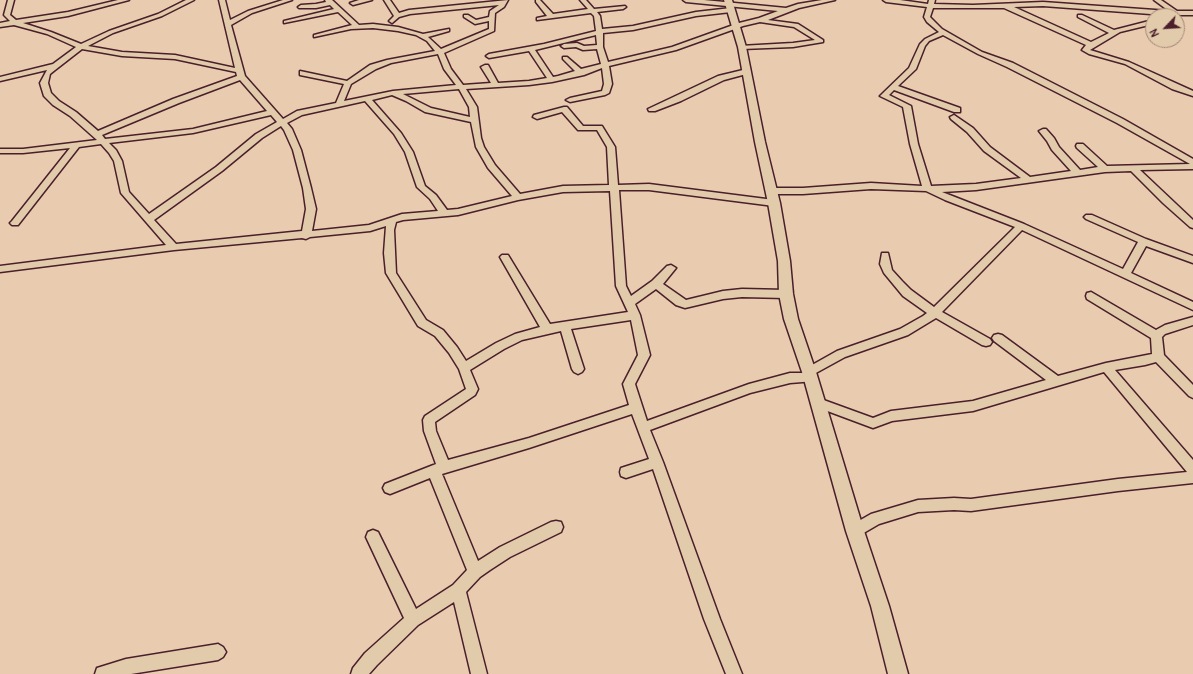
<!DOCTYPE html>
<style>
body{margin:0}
#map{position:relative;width:1193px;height:674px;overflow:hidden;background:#e9cbaf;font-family:Pangolin,sans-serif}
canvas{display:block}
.north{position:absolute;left:1145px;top:8px;width:40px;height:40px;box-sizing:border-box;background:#e2cbab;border:1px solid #a58678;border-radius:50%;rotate:245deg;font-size:11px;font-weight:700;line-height:16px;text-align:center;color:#4a1f2b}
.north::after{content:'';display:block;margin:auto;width:14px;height:18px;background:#4a1f2b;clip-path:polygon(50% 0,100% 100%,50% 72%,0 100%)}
</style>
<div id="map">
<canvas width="1193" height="674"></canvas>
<div class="north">N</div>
</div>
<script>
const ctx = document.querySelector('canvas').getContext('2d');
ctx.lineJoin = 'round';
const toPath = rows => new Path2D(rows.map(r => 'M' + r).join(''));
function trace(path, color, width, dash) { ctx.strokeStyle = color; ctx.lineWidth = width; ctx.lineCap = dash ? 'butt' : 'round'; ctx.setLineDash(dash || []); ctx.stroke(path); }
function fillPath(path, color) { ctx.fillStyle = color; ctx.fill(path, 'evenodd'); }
const minor = toPath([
 [8,0,14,0,10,15,16,20,68,12,118,0,129,0,68,16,23,23,51,32,81,44,109,31,158,14,186,0,194,0,162,16,113,33,88,46,122,52,175,55,235,68,219,0,225,0,230,20,248,11,283,0,292,0,252,13,231,25,245,76,283,119,297,111,336,103,344,84,300,75,300,71,347,81,370,65,387,60,435,51,427,41,416,35,398,31,373,28,351,29,314,37,314,35,352,25,338,12,284,23,284,21,334,9,330,5,316,8,299,8,298,7,301,5,316,4,326,2,325,0,332,0,359,25,373,24,398,27,423,34,449,29,449,31,428,37,441,49,489,29,489,21,475,24,464,17,464,15,468,15,476,20,489,17,490,11,499,5,410,14,399,17,392,23,389,21,394,16,384,0,390,0,399,13,409,10,508,0,504,7,495,13,494,31,444,53,451,69,463,85,491,83,481,67,485,65,488,65,498,83,529,81,547,78,529,51,489,58,486,56,489,54,544,44,596,31,594,16,591,13,537,20,537,18,547,16,536,2,536,0,540,0,553,14,588,9,580,0,586,0,594,9,625,6,626,7,623,9,597,12,600,16,602,29,633,26,696,12,731,8,734,10,731,12,696,16,633,30,603,33,603,47,608,62,672,47,739,23,759,18,778,11,686,2,683,0,704,0,786,8,798,4,822,0,835,0,799,8,768,20,798,24,823,40,823,42,793,47,742,49,739,47,740,46,793,43,815,40,794,27,760,22,743,26,676,50,609,66,612,84,609,93,605,95,570,102,566,100,570,98,602,91,604,84,602,68,584,75,552,82,529,85,466,89,477,107,481,138,484,147,495,165,520,194,563,186,609,185,607,147,597,130,578,130,562,112,537,119,533,117,534,115,564,107,567,107,583,126,602,126,615,147,618,185,649,184,774,200,779,203,774,206,649,190,619,190,626,286,631,296,652,281,667,266,671,265,676,268,663,284,686,300,723,291,742,289,786,290,790,291,791,294,790,297,786,298,742,297,723,299,685,308,676,305,656,289,635,304,640,315,650,355,635,384,647,421,749,384,790,373,804,373,805,369,837,351,900,329,923,316,927,313,903,296,884,273,880,264,882,253,888,253,892,270,902,281,911,290,934,307,1015,227,945,200,926,191,871,189,803,194,771,194,767,191,771,188,803,188,871,183,922,186,910,144,903,107,880,96,909,68,920,44,925,39,939,32,927,22,924,17,927,7,886,2,883,0,900,0,928,4,929,0,935,0,934,4,973,5,1043,2,1169,11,1154,0,1161,0,1177,11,1193,11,1193,15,1164,15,1043,6,1014,7,1091,42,1109,33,1078,17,1078,15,1082,15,1114,30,1153,20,1153,24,1120,32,1090,50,1129,62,1193,91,1193,96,1172,89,1125,64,1089,54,1082,50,1086,45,1004,8,933,8,930,17,942,29,982,52,1013,63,1123,119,1193,159,1193,169,1140,170,1193,220,1193,228,1190,227,1163,203,1131,171,1105,172,976,190,942,192,1024,224,1123,269,1138,242,1086,219,1084,217,1086,215,1092,215,1146,239,1193,256,1193,263,1146,246,1131,273,1193,302,1193,310,1022,230,942,312,990,339,992,342,990,345,986,346,982,345,936,318,908,335,845,357,814,374,817,378,815,381,790,383,750,393,650,430,663,462,720,619,742,674,726,674,704,619,653,469,626,478,621,476,620,472,621,468,649,459,632,414,529,448,442,474,478,561,500,547,551,522,556,521,561,522,563,527,561,532,510,557,490,570,480,577,466,592,487,674,471,674,454,602,418,625,377,665,369,674,351,674,353,668,365,653,404,618,366,537,368,532,373,530,378,532,416,609,453,585,467,570,430,478,390,494,385,492,383,488,385,484,436,464,424,431,423,420,425,416,466,389,459,369,449,353,435,336,418,326,386,273,384,253,386,226,370,231,310,237,306,239,302,238,174,250,0,272,0,266,166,245,121,193,114,161,109,153,101,144,79,147,18,225,12,225,10,223,12,221,70,148,23,153,0,153,0,149,23,149,97,140,70,116,53,105,44,96,40,83,47,70,0,81,0,77,53,64,76,47,47,34,14,25,0,27,0,23,10,21,4,15,8,0],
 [596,35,597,45,584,46,577,43,564,44,561,46,564,48,576,47,583,50,597,49,601,64,581,69,567,57,563,57,563,59,575,71,558,76,553,77,535,50,596,35],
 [943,35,978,54,1007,67,1117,123,1190,164,1107,166,1083,144,1077,144,1076,146,1077,148,1098,167,1080,170,1059,147,1054,138,1046,129,1043,129,1039,131,1047,141,1052,150,1071,171,1030,177,990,147,973,128,954,115,950,117,951,119,967,132,984,151,1021,178,976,184,931,186,918,144,911,106,889,95,894,90,954,112,960,112,960,108,898,86,916,69,925,46,929,41,943,35],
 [82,49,122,56,175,59,236,72,237,76,173,99,98,131,76,112,59,101,51,93,48,83,50,74,55,70,82,49],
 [438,54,444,69,456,85,393,91,344,101,351,84,376,69,391,63,438,54],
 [240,80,267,111,193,129,105,139,102,135,179,103,240,80],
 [459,89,469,107,470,117,431,108,403,94,459,89],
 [392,95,406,101,425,112,471,122,476,147,488,168,512,196,458,209,447,210,436,195,425,186,413,152,401,133,372,100,392,95],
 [365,101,394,134,405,152,417,187,430,199,438,211,402,214,369,225,312,231,316,209,311,188,301,150,292,129,287,123,302,115,365,101],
 [271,115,277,122,256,134,216,167,149,214,129,192,122,161,116,150,109,143,193,133,271,115],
 [281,126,284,130,293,150,303,188,306,209,302,231,176,244,154,220,222,171,262,138,281,126],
 [610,191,616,286,628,312,550,324,508,255,502,255,500,257,540,327,515,334,496,343,466,361,457,347,443,330,426,320,396,273,394,230,396,222,403,220,458,215,518,200,563,192,610,191],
 [631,320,638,355,623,384,629,405,529,438,448,460,436,431,435,422,475,395,478,389,470,370,504,349,522,340,561,331,572,369,574,372,578,374,582,372,584,369,571,329,631,320],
 [359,0,372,0,353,5,350,3,359,0],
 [747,69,750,69,750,73,724,80,681,101,655,111,649,111,648,109,718,76,747,69],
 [1091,292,1156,330,1165,325,1193,317,1193,325,1165,334,1162,337,1164,355,1193,385,1193,398,1189,396,1156,362,1145,365,1115,370,1193,460,1193,483,1118,491,971,511,954,510,918,512,879,524,855,538,850,536,848,531,850,526,871,514,918,500,954,498,971,499,1118,479,1187,472,1104,372,973,411,892,421,873,428,814,406,812,403,814,400,818,398,873,418,891,411,973,401,1046,380,994,341,992,338,994,335,998,334,1002,335,1058,376,1106,363,1152,354,1151,338,1087,299,1086,296,1087,293,1091,292],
 [218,644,223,647,226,652,223,657,218,660,131,674,95,674,97,668,126,659,218,644]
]);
const tertiary = toPath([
 [724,0,732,0,746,47,765,142,780,203,790,261,793,294,798,319,816,372,864,531,889,606,908,674,888,674,871,606,846,531,802,372,784,319,779,294,778,261,768,203,755,142,738,47,724,0]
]);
trace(minor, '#4a1f2b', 3);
trace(tertiary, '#4a1f2b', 3);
fillPath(minor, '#e2cbab');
fillPath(tertiary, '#e2cbab');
</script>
